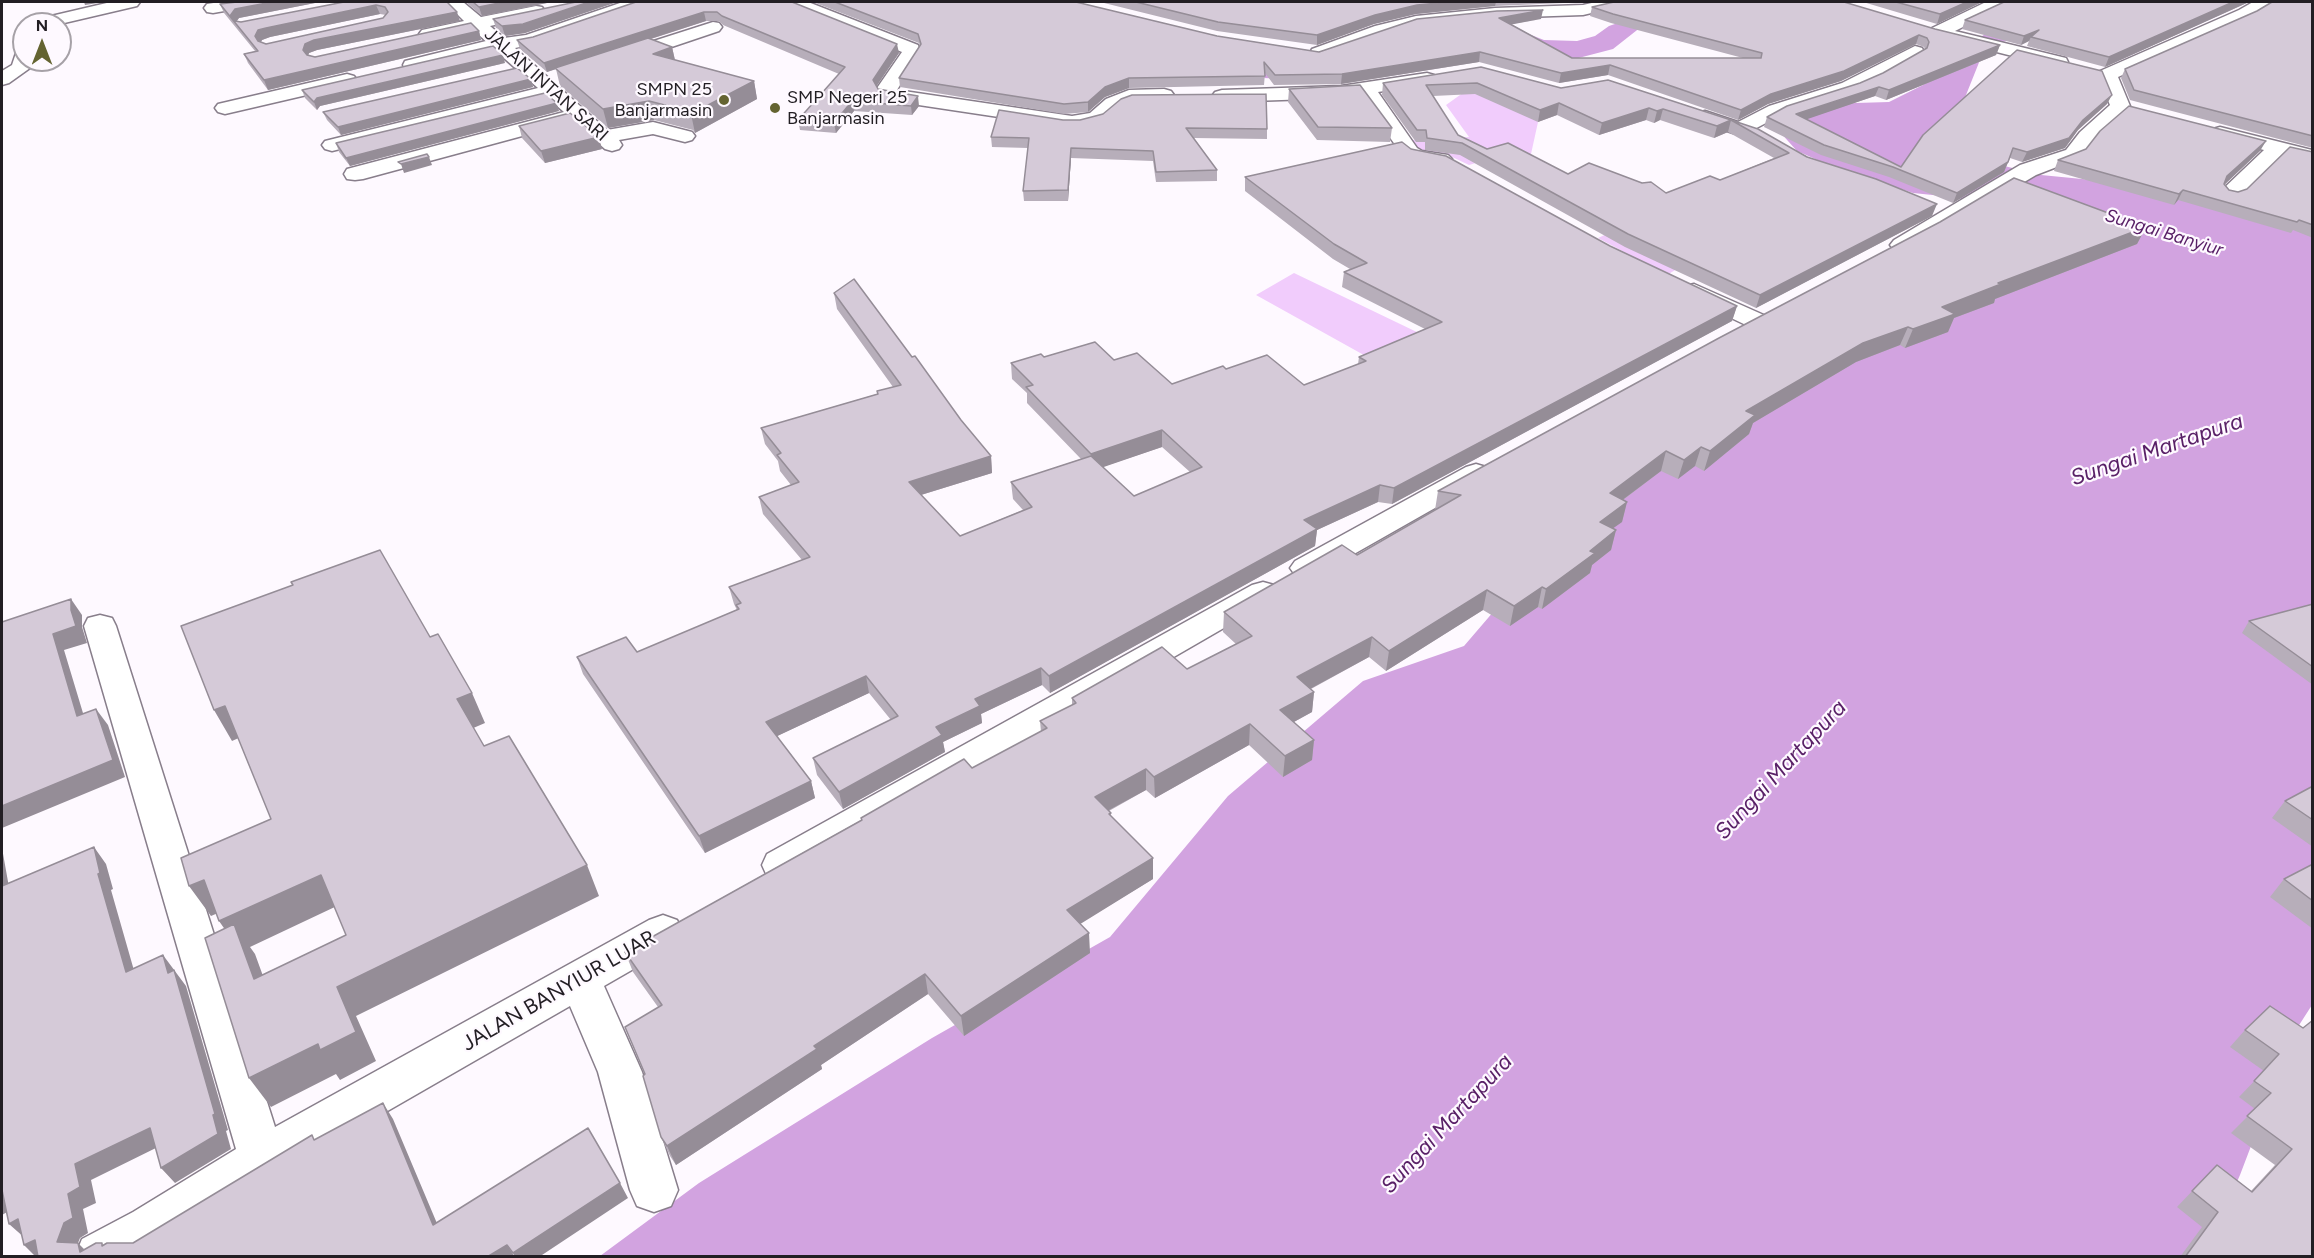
<!DOCTYPE html>
<style>
body{margin:0}
#map{position:relative;width:2314px;height:1258px;overflow:hidden;background:#fef9ff;font-family:Figtree,sans-serif}
canvas{display:block}
.frame{position:absolute;inset:0;border:3px solid #221e23;pointer-events:none}
.north{position:absolute;left:12px;top:12px;width:60px;height:60px;box-sizing:border-box;background:#fef9ff;border:2px solid #a6a1a7;border-radius:50%;rotate:0deg;font-size:16px;font-weight:700;line-height:24px;text-align:center;color:#221e23}
.north::after{content:'';display:block;margin:auto;width:21px;height:27px;background:#646431;clip-path:polygon(50% 0,100% 100%,50% 72%,0 100%)}
</style>
<div id="map">
<canvas width="2314" height="1258"></canvas>
<div class="frame"></div>
<div class="north">N</div>
</div>
<script>
const ctx = document.querySelector('canvas').getContext('2d');
ctx.lineJoin = 'round';
function fillPath(path, color) { ctx.fillStyle = color; ctx.fill(path, 'evenodd'); }
const toPath = rows => new Path2D(rows.map(r => 'M' + r).join(''));
function trace(path, color, width, dash) { ctx.strokeStyle = color; ctx.lineWidth = width; ctx.lineCap = dash ? 'butt' : 'round'; ctx.setLineDash(dash || []); ctx.stroke(path); }
function write(font, color, halo, rows, align = 'center') {
  ctx.font = font + ' Figtree,sans-serif'; ctx.lineWidth = 4.5; ctx.setLineDash([]); ctx.textBaseline = 'middle'; ctx.strokeStyle = halo; ctx.fillStyle = color; for (const [text, x, y, turn = 0] of rows) {
    ctx.save(); ctx.translate(x, y); ctx.rotate((+turn || 0) * Math.PI / 180); ctx.textAlign = isNaN(turn) ? turn : align; if (halo) ctx.strokeText(text, 0, 0); ctx.fillText(text, 0, 0); ctx.restore();
  }
}
fillPath(toPath([
 [1467,90,1540,113,1531,154,1513,152,1469,165,1448,155,1423,155,1411,140,1469,137,1446,105],
 [1622,227,1690,261,1667,275,1598,238],
 [1294,273,1448,347,1371,359,1256,295]
]), '#f1ccfc');
fillPath(toPath([
 [840,2,916,2,947,16,985,25,1010,26,1055,34,1159,41,1181,46,1230,66,1260,71,1296,74,1337,63,1354,63,1369,53,1427,38,1435,33,1446,37,1463,37,1476,31,1494,34,1526,33,1544,40,1577,41,1595,36,1609,26,1662,8,1710,4,1807,5,1837,10,1841,3,1959,40,1977,39,2006,22,2076,2,2167,2,2069,28,1992,44,1980,60,1948,140,1960,152,1988,162,2041,175,2185,189,2246,203,2312,209,2312,1005,2294,1033,2240,1175,2204,1256,600,1256,699,1183,932,1038,1110,937,1228,796,1363,681,1464,646,1681,393,1780,336,1895,283,1982,251,2043,238,2067,227,2016,210,1952,197,1913,193,1822,162,1797,151,1779,131,1791,114,1823,104,1889,102,1923,85,1954,64,1943,46,1920,37,1839,14,1777,10,1692,11,1670,14,1646,23,1613,49,1567,61,1470,51,1411,59,1352,78,1328,81,1242,77,1125,52,1054,46,934,41,898,30,900,26,882,7]
]), '#d2a3e0');
const minor = toPath([
 [111,2,140,2,137,6,60,24,31,24,34,20,111,2],
 [220,2,256,2,253,6,213,13,207,12,204,8,207,4,220,2],
 [445,2,463,2,481,17,536,6,542,7,545,11,542,15,490,26,504,38,526,35,623,2,646,2,644,6,535,44,515,48,607,130,653,122,692,132,695,136,692,140,685,142,653,134,619,140,622,145,619,149,612,151,605,149,574,122,363,179,355,180,347,179,344,174,347,169,564,112,548,98,332,151,325,149,322,145,325,141,538,88,496,51,412,71,405,69,403,65,405,61,486,41,473,30,428,39,422,38,419,34,422,30,464,21,445,2],
 [786,2,808,2,918,45,920,52,897,90,1072,116,1090,113,1106,99,1129,90,1164,89,1171,91,1174,95,1171,99,1164,101,1132,102,1120,107,1103,122,1072,128,892,101,878,95,875,91,902,52,788,6,786,2],
 [1596,2,1624,2,1621,6,1583,15,1495,18,1416,26,1387,34,1326,57,1312,57,1310,53,1312,49,1375,26,1416,16,1495,8,1583,5,1596,2],
 [1986,2,2008,2,2005,6,1955,31,2066,58,2068,62,2066,66,2052,66,1949,40,1947,35,1938,37,1932,36,1929,32,1932,28,1986,2],
 [2253,2,2273,2,2251,18,2118,77,2130,106,2094,140,2080,158,2036,175,1910,250,1902,252,1894,250,1890,245,1894,240,2020,165,2066,150,2080,132,2110,105,2097,75,2100,71,2239,10,2253,2],
 [713,22,719,23,722,27,719,31,627,62,620,64,613,62,611,58,613,54,713,22],
 [1915,46,1922,48,1924,52,1922,56,1879,81,1856,91,1783,114,1747,133,1733,133,1698,121,1695,117,1698,113,1705,111,1738,122,1769,106,1842,83,1915,46],
 [24,48,24,60,32,60,30,68,9,83,2,85,2,71,12,65,17,50,24,48],
 [1427,73,1434,75,1437,79,1434,83,1378,92,1417,148,1422,151,1448,155,1452,159,1448,163,1441,165,1417,163,1403,156,1360,95,1341,98,1222,102,1215,100,1212,96,1215,92,1222,90,1341,86,1427,73],
 [347,74,354,76,357,80,354,84,225,114,218,112,215,108,218,104,347,74],
 [2220,127,2312,150,2312,162,2284,155,2240,198,2232,200,2224,198,2221,193,2224,188,2264,150,2213,137,2210,133,2213,129,2220,127],
 [1694,284,1766,316,1770,321,1766,326,1757,329,1748,326,1685,296,1682,291,1685,286,1694,284],
 [1476,464,1486,467,1491,473,1486,479,1317,575,1306,578,1295,575,1290,568,1295,561,1466,467,1476,464],
 [1263,582,1274,585,1279,592,1274,599,795,876,781,880,767,876,762,865,767,854,1252,585,1263,582],
 [100,615,112,618,116,626,275,1127,649,920,663,915,677,920,683,932,677,944,604,986,642,1072,678,1190,671,1206,654,1212,637,1206,630,1190,598,1072,570,1006,278,1174,147,1256,75,1256,82,1239,133,1212,236,1149,84,626,88,618,100,615]
]);
trace(minor, '#887e8b', 3);
fillPath(minor, '#fff');
fillPath(toPath([
 [237,2,320,2,239,18,237,21,241,22,344,2,447,2,460,21,317,50,309,53,308,55,315,57,479,31,481,40,268,90,248,63,244,54,255,51,224,13,220,4],
 [380,14,386,15,383,18,266,44,261,42,262,40,270,37],
 [466,2,552,2,482,16],
 [576,2,617,2,525,33,505,36,496,28,493,19],
 [636,2,792,2,899,53,876,86,878,89,919,106,912,115,854,111,836,133,800,130,798,120,839,74,723,25,719,21,706,21,651,39,672,47,675,60,754,81,757,99,695,133,693,130,654,120,608,128,560,86,556,69,547,72,520,49,517,40,533,37],
 [813,2,1076,2,1217,36,1319,52,1541,19,1511,24,1572,58,1743,58,1611,23,1590,16,1592,7,1935,29,2000,45,1996,55,1886,100,1875,96,1806,119,1901,167,2107,104,2078,130,2065,148,2022,162,2010,158,2004,172,1953,203,1889,177,1821,155,1764,127,1767,117,1860,83,1883,73,1925,49,1924,47,1916,44,1841,81,1768,104,1738,120,1608,75,1559,83,1479,62,1341,84,1274,85,1265,73,1264,85,1129,88,1105,97,1088,112,1064,114,900,87,899,78,920,46,919,43],
 [1100,2,1586,2,1495,6,1416,14,1374,24,1317,45,1217,31],
 [1863,2,1982,2,1937,24],
 [2004,2,2249,2,2105,67,2027,46,2029,41,2021,45,1962,29,1965,20],
 [2313,2,2313,148,2130,100,2121,78,2125,69,2257,11],
 [505,63,320,106,317,110,305,98,302,90],
 [1481,67,1561,88,1731,120,1728,132,1714,138,1660,120,1654,123,1646,120,1599,135,1557,115,1538,122,1475,94,1433,96,1458,135,1487,149,1568,174,1666,193,1720,180,1774,158,1728,132,1731,120,1932,216,1756,308,1625,247,1460,155,1425,150,1425,142,1416,142,1382,95,1383,83],
 [531,79,533,87,341,135,327,120,323,112],
 [1289,89,1392,128,1390,142,1317,140,1288,102],
 [559,111,350,166,339,152,336,143],
 [1063,120,1267,129,1267,139,1194,138,1217,170,1217,181,1156,182,1153,161,1071,158,1068,201,1024,201,1023,191,1028,148,992,147,991,137],
 [519,126,602,149,545,163,522,138],
 [1411,149,1610,246,1737,306,1732,321,1392,504,1378,502,1317,530,1315,546,1050,693,1042,685,981,714,982,723,943,742,945,752,843,809,817,775,813,758,891,720,869,693,777,736,811,781,815,798,705,853,583,674,577,657,637,652,737,610,734,604,729,587,802,560,763,514,759,497,791,485,780,471,778,461,765,444,761,428,877,394,877,391,893,387,837,309,834,293,912,357,961,420,991,456,992,473,921,495,960,536,1023,510,1013,499,1011,482,1081,459,1027,403,1027,393,1012,379,1011,363,1044,357,1114,360,1172,384,1226,369,1304,385,1358,364,1359,357,1425,329,1342,287,1344,272,1350,269,1333,259,1245,191,1245,177],
 [1162,447,1190,472,1134,496,1102,467],
 [2260,151,2225,184,2229,190,2238,192,2247,189,2313,152,2313,238,2293,230,2291,233,2178,200,2174,205,2054,171,2058,160],
 [2146,227,2137,244,1995,299,1994,303,1954,318,1948,332,1905,348,1900,345,1856,362,1753,423,1749,434,1704,471,1695,466,1678,479,1661,471,1623,500,1627,502,1622,522,1613,528,1616,530,1611,550,1592,565,1590,573,1542,609,1538,607,1510,626,1483,610,1386,671,1369,657,1311,689,1314,692,1312,712,1294,722,1314,740,1312,760,1283,777,1249,745,1155,798,1146,790,1109,811,1111,813,1111,817,1153,858,1153,879,1080,923,1090,953,964,1036,928,994,821,1065,822,1069,676,1165,670,1156,661,1137,645,1074,658,1007,633,972,625,952,861,820,861,818,972,768,1041,732,1040,721,1072,705,1072,698,1187,669,1236,644,1223,632,1224,612,1357,555,1435,510,1438,491],
 [2313,604,2313,685,2242,633,2249,621],
 [2313,786,2313,847,2272,818,2285,801],
 [2313,864,2313,929,2270,897,2284,879],
 [2303,1028,2313,1257,2180,1257,2202,1227,2177,1207,2217,1165,2251,1191,2275,1165,2231,1133,2255,1109,2239,1097,2264,1071,2230,1047,2245,1030]
]), '#b7aeba');
fillPath(toPath([
 [84,2,104,2,85,5],
 [272,2,320,2,239,18,235,23,230,16,235,9],
 [504,2,552,2,482,16,479,7],
 [589,2,617,2,525,33,505,36,502,26],
 [1449,2,1496,2,1495,6,1416,14,1374,24,1317,45,1317,35,1375,15,1417,5],
 [1967,2,1982,2,1937,24,1940,14],
 [2233,2,2249,2,2105,67,2109,57],
 [376,5,380,14,270,37,262,40,259,45,255,36,258,30,266,28],
 [1543,10,1541,19,1498,27,1499,18],
 [457,12,460,21,317,50,309,53,307,59,303,50,305,44,314,40],
 [704,12,706,21,557,69,555,68,556,69,547,72,544,63],
 [2039,30,2031,37,2029,41,2021,45,2024,36],
 [479,31,481,40,268,90,264,80],
 [1919,35,1916,44,1841,81,1768,104,1738,120,1741,110,1771,94],
 [897,44,899,53,874,90,873,80],
 [2000,45,1996,55,1886,100,1889,90],
 [672,47,676,65,653,54],
 [1480,52,1479,62,1341,84,1342,74],
 [503,55,505,63,320,106,317,110,314,102,317,98],
 [1610,65,1608,75,1559,83,1561,73],
 [1129,78,1129,88,1105,97,1088,112,1088,102,1105,87],
 [531,79,533,87,341,135,338,127],
 [754,81,757,99,695,133,691,114],
 [1879,87,1875,96,1793,124,1796,114],
 [2112,95,2107,104,2078,130,2065,148,2022,162,2027,152,2083,120],
 [918,96,919,106,912,115,911,106],
 [649,101,654,120,608,128,603,109],
 [852,101,854,111,836,133,834,123],
 [557,103,559,111,350,166,346,158],
 [1559,103,1557,115,1538,122,1540,110],
 [1649,108,1646,120,1599,135,1602,123],
 [1663,109,1660,120,1654,123,1657,111],
 [1731,120,1728,132,1714,138,1717,126],
 [599,137,602,149,545,163,541,151],
 [2266,141,2260,151,2222,187,2227,176],
 [1071,148,1071,158,1068,201,1068,190],
 [429,157,432,165,404,173,401,164],
 [2008,162,2004,172,1953,203,1957,193],
 [2183,190,2178,200,2174,205,2179,194],
 [1937,204,1932,216,1756,308,1760,295],
 [2146,227,2137,244,1995,299,1994,303,1954,318,1948,332,1905,348,1913,329,1942,307,1998,283],
 [1737,306,1732,321,1392,504,1394,488],
 [1908,327,1900,345,1856,362,1753,423,1749,434,1704,471,1710,451,1746,411,1863,343],
 [1162,430,1162,447,1092,471,1091,454],
 [1701,447,1695,466,1678,479,1684,460],
 [1666,451,1661,471,1605,513,1610,493],
 [991,456,992,473,911,498,909,482],
 [1380,485,1378,502,1317,530,1315,546,1050,693,1049,676,1304,520],
 [1627,502,1622,522,1595,541,1600,522],
 [1616,530,1611,550,1592,565,1590,573,1542,609,1546,589,1590,551],
 [1542,587,1538,607,1510,626,1514,606],
 [1487,590,1483,610,1386,671,1389,651],
 [71,599,82,615,82,627,87,643,64,650,89,733,77,716,53,634,71,610],
 [1372,637,1369,657,1295,697,1297,677],
 [1041,668,1042,685,981,714,982,723,943,742,945,752,843,809,839,792,975,699],
 [866,676,869,693,771,739,766,722],
 [1314,692,1312,712,1279,730,1280,710],
 [472,693,485,723,471,729,457,699],
 [225,706,243,736,232,741,214,710],
 [96,709,108,725,125,777,2,828,2,806],
 [1250,724,1249,745,1155,798,1154,777],
 [1314,740,1312,760,1283,777,1285,756],
 [1146,769,1146,790,1096,817,1095,797],
 [811,781,815,798,705,853,699,836],
 [94,847,106,864,113,889,111,890,139,988,126,972,98,874],
 [2,848,12,904,2,892],
 [1153,858,1153,879,1069,931,1067,910],
 [587,865,599,896,356,1016,376,1061,340,1080,336,1074,271,1107,249,1078,337,987],
 [321,875,339,905,250,947,255,954,275,1009,254,979,240,951,219,921],
 [204,880,225,910,211,916,189,886],
 [1089,933,1090,953,964,1036,961,1016],
 [163,955,186,986,228,1130,226,1131,231,1149,175,1183,161,1168,168,973],
 [925,974,928,994,821,1065,822,1069,676,1165,667,1146,814,1046],
 [383,1103,393,1119,444,1240,433,1225],
 [150,1128,164,1144,91,1180,96,1203,83,1209,88,1233,80,1238,78,1243,92,1257,57,1242,75,1164],
 [620,1183,628,1198,539,1257,515,1257,513,1253],
 [2,1190,19,1205,2,1215],
 [18,1219,26,1239,9,1224],
 [35,1240,48,1257,36,1257,24,1245],
 [507,1245,515,1257,487,1257]
]), '#958d97');
const building = toPath([
 [237,2,272,2,235,9,230,16,235,21,241,22,344,2,447,2,457,12,314,40,305,44,303,50,307,55,315,57,471,23,479,31,264,80,244,54,258,51,220,4,237,2],
 [376,5,385,7,388,12,383,18,266,44,258,41,255,36,258,30,266,28,376,5],
 [473,2,504,2,479,7,473,2],
 [576,2,589,2,523,24,502,26,493,19,576,2],
 [636,2,792,2,897,44,873,80,878,89,918,96,911,106,852,101,834,123,798,120,845,67,722,16,717,12,704,12,544,63,517,40,533,37,636,2],
 [835,2,1076,2,1217,36,1319,52,1417,19,1497,11,1543,10,1499,18,1572,58,1761,58,1762,53,1613,14,1592,7,1614,2,1844,2,1935,29,2000,45,1889,90,1879,87,1796,114,1901,167,1923,135,2017,50,2102,71,2112,95,2083,120,2069,138,2027,152,2013,148,2008,162,1957,193,1893,167,1824,145,1767,117,1787,106,1860,83,1883,73,1927,48,1929,42,1927,38,1919,35,1844,71,1771,94,1741,110,1610,65,1561,73,1480,52,1342,74,1275,75,1264,62,1265,76,1129,78,1105,87,1088,102,1064,104,899,78,921,44,918,34,835,2],
 [1136,2,1449,2,1417,5,1375,15,1317,35,1218,22,1136,2],
 [1896,2,1967,2,1940,14,1896,2],
 [2004,2,2233,2,2109,57,2031,37,2039,30,2024,36,1965,20,2004,2],
 [2272,2,2313,2,2313,136,2134,90,2125,69,2257,11,2272,2],
 [648,38,672,47,653,54,754,81,691,114,688,111,649,101,603,109,555,68,648,38],
 [493,46,503,55,317,98,314,102,302,90,493,46],
 [1481,67,1561,88,1608,80,1731,120,1717,126,1663,109,1657,111,1649,108,1602,123,1559,103,1540,110,1477,83,1426,85,1458,135,1487,149,1508,143,1568,174,1589,163,1642,183,1651,182,1666,193,1710,176,1720,180,1789,153,1731,120,1758,129,1807,157,1876,179,1937,204,1760,295,1628,234,1462,143,1427,138,1426,130,1417,130,1383,83,1481,67],
 [517,68,531,79,338,127,323,112,517,68],
 [1360,85,1392,128,1318,127,1289,89,1360,85],
 [545,93,557,103,346,158,336,143,545,93],
 [1266,94,1267,129,1186,128,1217,170,1156,172,1153,151,1071,148,1068,190,1023,191,1029,138,991,137,999,110,1063,120,1080,120,1103,114,1121,99,1132,95,1266,94],
 [2129,106,2266,141,2227,176,2224,184,2229,190,2238,192,2247,189,2290,147,2313,152,2313,225,2299,220,2297,222,2183,190,2179,194,2058,160,2086,149,2100,131,2129,106],
 [570,113,599,137,541,151,519,126,570,113],
 [1402,142,1411,149,1446,156,1610,246,1737,306,1394,488,1380,485,1304,520,1317,529,1049,676,1041,668,975,699,980,706,936,727,942,735,839,792,813,758,898,716,866,676,766,722,811,781,699,836,577,657,626,637,637,652,739,609,736,605,741,603,729,587,810,557,759,497,799,482,777,455,781,453,761,428,878,394,877,391,901,385,834,293,854,279,912,357,915,356,961,420,991,456,909,482,960,536,1032,507,1011,482,1091,456,1134,496,1202,467,1162,430,1091,454,1026,387,1033,385,1011,363,1041,354,1044,357,1095,342,1114,360,1137,353,1172,384,1223,366,1226,369,1267,355,1304,385,1366,361,1359,357,1442,322,1344,272,1367,263,1334,244,1245,177,1402,142],
 [427,154,429,157,401,164,398,162,427,154],
 [2014,178,2146,227,1998,283,2001,284,1942,307,1955,314,1913,329,1908,327,1863,343,1746,411,1755,415,1710,451,1701,447,1684,460,1666,451,1610,493,1627,502,1600,522,1616,530,1590,551,1595,553,1546,589,1542,587,1514,606,1487,590,1389,651,1372,637,1297,677,1314,692,1280,710,1314,740,1285,756,1250,724,1154,777,1146,769,1095,797,1111,813,1109,814,1153,858,1067,910,1089,933,961,1016,925,974,814,1046,817,1049,667,1146,661,1137,643,1076,645,1074,625,1027,662,1005,625,952,862,820,861,818,964,759,972,768,1047,728,1040,721,1076,703,1072,698,1162,647,1187,669,1252,636,1224,612,1342,545,1357,555,1461,495,1438,491,1719,338,1940,222,2014,178],
 [380,550,430,637,438,634,472,693,457,699,484,746,509,736,587,865,337,987,356,1032,320,1050,318,1044,249,1078,205,938,234,924,254,979,346,935,321,875,219,921,204,880,189,886,181,858,271,819,225,706,214,710,181,626,293,585,291,582,380,550],
 [71,599,71,610,76,626,53,634,77,716,96,709,113,760,2,806,2,622,71,599],
 [2313,604,2313,667,2249,621,2313,604],
 [2313,786,2313,820,2285,801,2313,786],
 [94,847,100,873,98,874,126,972,163,955,168,973,174,970,215,1114,213,1115,218,1134,161,1168,150,1128,75,1164,80,1187,68,1194,73,1218,64,1223,57,1242,78,1243,80,1252,96,1243,102,1243,102,1246,107,1243,133,1243,312,1135,314,1140,383,1103,433,1225,588,1128,620,1183,513,1253,507,1245,487,1257,38,1257,35,1240,24,1245,18,1219,9,1224,2,1190,2,886,94,847],
 [2313,864,2313,901,2284,879,2313,864],
 [2270,1006,2303,1028,2313,1020,2313,1257,2185,1257,2218,1212,2192,1191,2217,1165,2252,1192,2292,1149,2247,1116,2271,1093,2254,1081,2279,1054,2245,1030,2270,1006]
]);
fillPath(building, '#d5cad8');
trace(building, '#958d97', 1.5);
for (const [x, y, r, color] of [
 [724,100,6,"#646431"],
 [775,108,6,"#646431"]
]) { const dot = new Path2D(); dot.arc(x, y, r, 0, 2 * Math.PI); ctx.fillStyle = color; ctx.fill(dot); trace(dot, '#fef9ff', 2); }
write('18px', '#221e23', '#fef9ff', [
 ["JALAN INTAN SARI",546,85,42]
]);
write('18px', '#221e23', '#fef9ff', [
 ["SMPN 25",712,90],
 ["Banjarmasin",712,111],
 ["SMP Negeri 25",787,98,"left"],
 ["Banjarmasin",787,119,"left"]
], 'right');
write('italic 18px', '#592067', '#fef9ff', [
 ["Sungai Banyiur",2164,233,17]
]);
write('21px', '#221e23', '#fef9ff', [
 ["JALAN BANYIUR LUAR",559,991,-30]
]);
write('italic 22px', '#592067', '#fef9ff', [
 ["Sungai Martapura",2157,450,-19],
 ["Sungai Martapura",1781,770,-47],
 ["Sungai Martapura",1447,1124,-47]
]);
</script>
